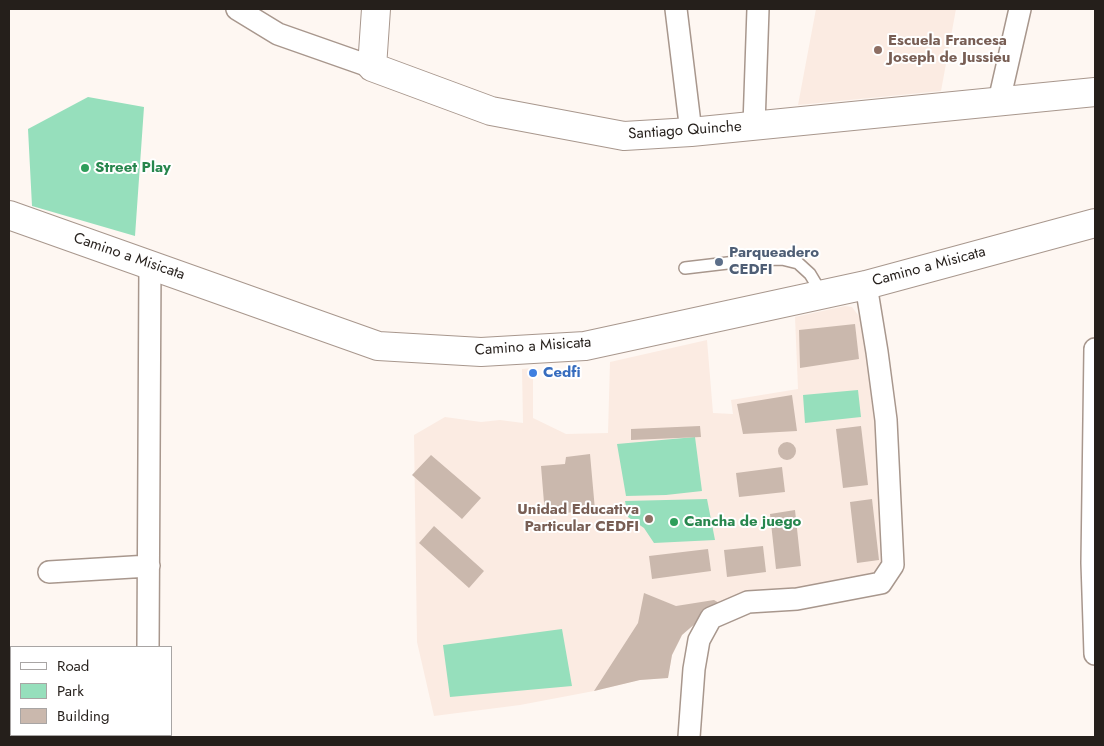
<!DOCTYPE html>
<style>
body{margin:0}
#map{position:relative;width:1104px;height:746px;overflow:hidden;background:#fef7f2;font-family:Jost,sans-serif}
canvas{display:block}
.frame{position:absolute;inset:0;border:10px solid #251f1b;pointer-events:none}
.legend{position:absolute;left:10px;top:646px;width:162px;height:90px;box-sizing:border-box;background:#fff;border:1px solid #a8a5a4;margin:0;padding:6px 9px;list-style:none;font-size:15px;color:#251f1b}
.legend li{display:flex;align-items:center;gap:10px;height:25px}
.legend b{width:25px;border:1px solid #a8a5a4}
</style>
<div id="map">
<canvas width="1104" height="746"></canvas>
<div class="frame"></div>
<ul class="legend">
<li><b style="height:6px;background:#fff"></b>Road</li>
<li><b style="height:14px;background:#96dfbc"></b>Park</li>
<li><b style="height:14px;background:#cab8ad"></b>Building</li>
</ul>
</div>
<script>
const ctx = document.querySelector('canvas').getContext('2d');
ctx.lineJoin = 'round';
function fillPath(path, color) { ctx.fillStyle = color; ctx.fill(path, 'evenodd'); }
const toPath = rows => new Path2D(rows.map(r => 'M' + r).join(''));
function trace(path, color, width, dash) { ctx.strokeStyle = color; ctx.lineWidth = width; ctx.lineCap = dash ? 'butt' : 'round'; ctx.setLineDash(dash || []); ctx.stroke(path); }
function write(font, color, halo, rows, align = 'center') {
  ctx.font = font + ' Jost,sans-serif'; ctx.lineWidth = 4; ctx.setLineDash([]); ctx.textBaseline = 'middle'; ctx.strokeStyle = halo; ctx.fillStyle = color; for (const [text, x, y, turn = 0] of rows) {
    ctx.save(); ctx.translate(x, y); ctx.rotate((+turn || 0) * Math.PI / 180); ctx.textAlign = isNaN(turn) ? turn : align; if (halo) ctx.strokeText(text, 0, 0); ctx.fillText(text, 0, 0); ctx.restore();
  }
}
fillPath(toPath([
 [816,9,956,9,941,91,798,105],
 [845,306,852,307,864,323,871,352,885,560,879,577,719,603,682,635,672,655,668,678,640,680,594,691,520,705,434,716,417,642,414,435,445,417,481,422,500,420,523,423,522,369,533,368,533,418,566,434,608,433,610,362,707,340,713,413,733,414,731,400,798,389,795,317]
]), '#fbebe2');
fillPath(toPath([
 [88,97,144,107,135,236,32,206,28,129],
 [858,390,861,417,805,423,803,395],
 [695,437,702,491,666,495,626,496,617,444],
 [707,499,715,540,654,543,644,528,628,517,625,501],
 [562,629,572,686,450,697,443,645]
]), '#96dfbc');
fillPath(toPath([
 [855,324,859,359,800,368,799,330],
 [792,395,797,431,743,434,737,404],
 [700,426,701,437,631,440,631,429],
 [861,426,868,485,843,488,836,429],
 '778 451a9 9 0 1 1 18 0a9 9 0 1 1-18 0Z',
 [590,454,595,510,545,515,541,466,565,464,566,457],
 [431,455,481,498,462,519,412,475],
 [782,467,785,492,739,497,736,473],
 [872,499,879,560,857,563,850,502],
 [795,510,801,566,776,569,770,514],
 [434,526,484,571,469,588,419,543],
 [763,546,766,572,727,577,724,550],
 [708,549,711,571,652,579,649,556],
 [644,593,676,606,714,600,719,603,682,635,672,655,668,678,640,680,594,691,638,623]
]), '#cab8ad');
const service = toPath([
 [685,268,753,260,782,259,798,263,810,274,822,294]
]);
const minor = toPath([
 [237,9,278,34,372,67],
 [676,9,691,132],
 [999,101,1020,9],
 [754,125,758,9],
 [1095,349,1092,563,1095,654],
 [49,572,149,566],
 [148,647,150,264],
 [147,737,147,735],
 [689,737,694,669,699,640,711,618,748,602,797,599,881,583,893,565,886,420,877,352,866,285]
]);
const tertiary = toPath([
 [376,9,372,67,491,111,624,136,691,132,1095,92],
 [9,215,378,346,481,352,585,346,866,285,1095,223]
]);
trace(service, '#a8978d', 14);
trace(minor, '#a8978d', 24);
trace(tertiary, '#a8978d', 30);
trace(service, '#fff', 11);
trace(minor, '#fff', 21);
trace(tertiary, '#fff', 28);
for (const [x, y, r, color] of [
 [878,50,5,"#8d6e63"],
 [85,168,5,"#2e9e5b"],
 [719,262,5,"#5c6f8a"],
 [533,373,5,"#3f7fe0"],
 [649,519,5,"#8d6e63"],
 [674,522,5,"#2e9e5b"]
]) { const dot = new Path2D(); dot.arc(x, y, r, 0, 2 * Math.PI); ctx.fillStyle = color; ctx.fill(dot); trace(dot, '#fff', 2); }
write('bold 15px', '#785e54', '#fff', [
 ["Escuela Francesa",888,41],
 ["Joseph de Jussieu",888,58],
 ["Unidad Educativa",639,510,"right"],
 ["Particular CEDFI",639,527,"right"]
], 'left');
write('15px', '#251f1b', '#fff', [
 ["Santiago Quinche",685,131,-4],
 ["Camino a Misicata",129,257,19],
 ["Camino a Misicata",929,267,-15],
 ["Camino a Misicata",533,347,-4]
]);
write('bold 15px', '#27864d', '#fff', [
 ["Street Play",95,168],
 ["Cancha de juego",684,522]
], 'left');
write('bold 15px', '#4e5e75', '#fff', [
 ["Parqueadero",729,253],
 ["CEDFI",729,270]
], 'left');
write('bold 15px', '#366cbe', '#fff', [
 ["Cedfi",543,373]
], 'left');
</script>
